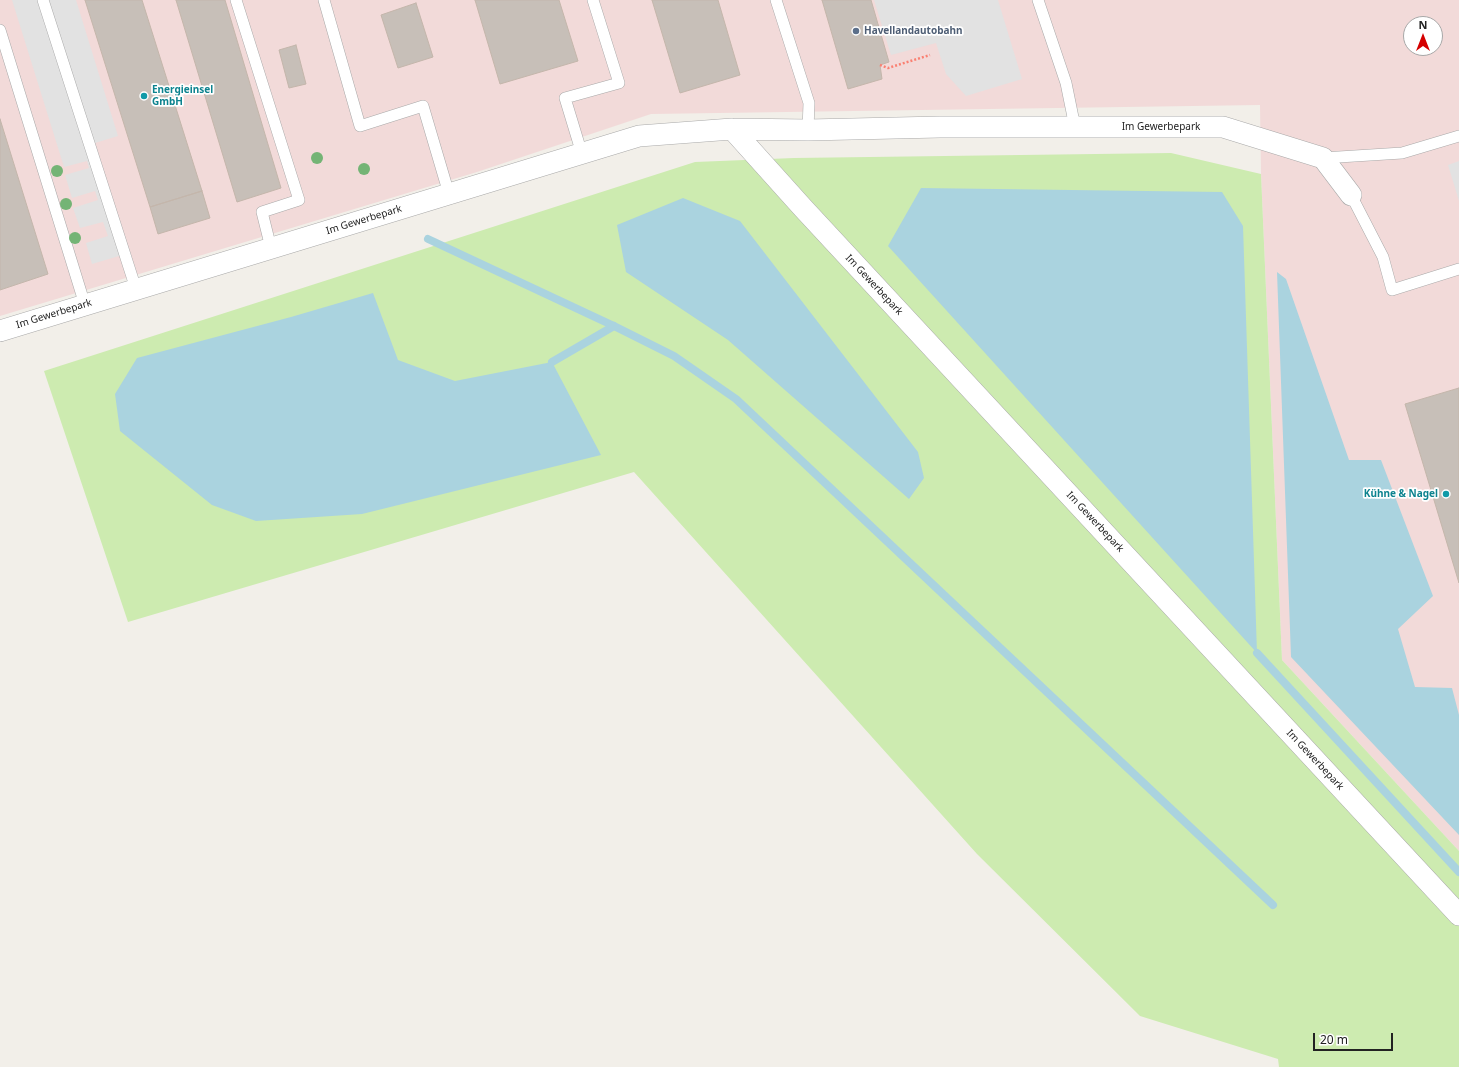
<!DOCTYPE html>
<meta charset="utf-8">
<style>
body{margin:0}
#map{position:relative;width:1459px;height:1067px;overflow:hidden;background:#f2efe9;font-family:"Noto Sans",sans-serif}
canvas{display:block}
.north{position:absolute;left:1403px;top:16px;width:40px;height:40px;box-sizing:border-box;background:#fff;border:1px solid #a7a7a7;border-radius:50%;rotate:0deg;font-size:11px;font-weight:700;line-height:16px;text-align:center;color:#222}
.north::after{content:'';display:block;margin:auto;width:14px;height:18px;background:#d40000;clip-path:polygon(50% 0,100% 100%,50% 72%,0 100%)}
.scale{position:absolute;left:1313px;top:1033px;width:80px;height:18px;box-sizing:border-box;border:2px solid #222;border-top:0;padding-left:5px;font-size:12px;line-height:14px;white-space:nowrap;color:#222;-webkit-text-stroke:3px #fff;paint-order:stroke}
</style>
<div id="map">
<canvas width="1459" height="1067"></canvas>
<div class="north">N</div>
<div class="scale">20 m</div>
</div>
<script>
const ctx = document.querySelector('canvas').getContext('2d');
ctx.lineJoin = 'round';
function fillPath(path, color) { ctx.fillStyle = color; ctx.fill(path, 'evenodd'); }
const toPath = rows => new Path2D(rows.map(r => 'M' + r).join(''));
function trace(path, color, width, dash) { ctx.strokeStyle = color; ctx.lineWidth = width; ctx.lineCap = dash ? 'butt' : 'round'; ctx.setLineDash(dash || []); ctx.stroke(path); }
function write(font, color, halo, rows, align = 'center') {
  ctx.font = font + ' "Noto Sans",sans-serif'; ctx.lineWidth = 3.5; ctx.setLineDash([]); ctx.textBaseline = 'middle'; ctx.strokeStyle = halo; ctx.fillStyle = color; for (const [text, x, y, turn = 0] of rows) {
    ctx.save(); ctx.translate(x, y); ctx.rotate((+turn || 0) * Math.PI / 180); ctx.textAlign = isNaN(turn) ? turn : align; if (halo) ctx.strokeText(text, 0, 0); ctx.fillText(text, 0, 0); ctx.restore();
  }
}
fillPath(toPath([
 [0,0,1459,0,1459,851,1282,660,1261,174,1260,105,651,114,477,172,0,316],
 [1411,24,1435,24,1435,48,1411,48]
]), '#f2dad9');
fillPath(toPath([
 [1171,153,1261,174,1282,660,1459,851,1459,1067,1279,1067,1278,1059,1140,1016,977,854,634,472,128,622,44,371,695,162,794,158]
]), '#cdebb0');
fillPath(toPath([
 [12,0,76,0,118,136,95,143,129,253,92,264,86,243,108,236,103,222,80,228,73,208,98,200,95,191,72,198,65,175,89,168,87,161,64,167],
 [874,0,998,0,1022,79,966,96,946,74,936,43,891,55],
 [1459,161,1459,201,1448,165]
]), '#e2e2e2');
fillPath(toPath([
 [921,188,1222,192,1243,226,1257,653,888,246],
 [683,198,740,221,918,452,924,478,909,499,728,340,626,272,617,225],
 [1277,272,1286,279,1349,460,1381,460,1433,596,1398,629,1415,687,1452,688,1459,715,1459,835,1291,657],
 [373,293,398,360,455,381,552,362,601,455,362,514,256,521,212,505,120,431,115,394,137,358,291,317]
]), '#aad3df');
trace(toPath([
 [428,239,614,326,674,356,736,399,1273,905],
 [552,362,614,326],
 [1257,653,1459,872]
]), '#aad3df', 8);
const building = toPath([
 [85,0,142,0,202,191,150,207,85,0],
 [176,0,225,0,281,188,237,202,176,0],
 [475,0,559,0,578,61,500,84,475,0],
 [652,0,718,0,740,75,680,93,652,0],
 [822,0,871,0,889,62,880,65,882,79,848,89,822,0],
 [416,3,433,57,398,68,381,15,416,3],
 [296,45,306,84,289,88,279,50,296,45],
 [0,119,48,274,0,290,0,119],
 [202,191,210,218,158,234,150,207,202,191],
 [1459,388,1459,583,1405,404,1459,388]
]);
fillPath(building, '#c7bfb8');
trace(building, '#c4b6ab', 1);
const lane = toPath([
 [43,0,136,289],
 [236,0,299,200,262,212,271,248],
 [324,0,360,126,423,106,449,194],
 [776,0,809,103,808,130],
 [1038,0,1066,83,1075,127],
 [0,30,85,305],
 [582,154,565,98,619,83,593,0],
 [1323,158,1402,153,1459,136],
 [1351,195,1383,257,1392,290,1459,269]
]);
const street = toPath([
 [732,129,803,208,1459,915],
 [0,331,639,136,732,129,808,130,940,127,1223,127,1323,158,1351,195]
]);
trace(lane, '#a9a9a9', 12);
trace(street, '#a9a9a9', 22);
trace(toPath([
 [880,65,888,68,930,55]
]), '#fa8072', 2.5, [2, 2]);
trace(lane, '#fff', 11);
trace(street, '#fff', 21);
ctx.fillStyle = '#74b475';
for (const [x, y] of [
 [317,158],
 [364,169],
 [57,171],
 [66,204],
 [75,238]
]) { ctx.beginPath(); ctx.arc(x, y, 6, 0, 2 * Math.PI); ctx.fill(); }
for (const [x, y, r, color] of [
 [856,31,4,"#5c6f8a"],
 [144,96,4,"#0f9aa8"],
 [1446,494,4,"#0f9aa8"]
]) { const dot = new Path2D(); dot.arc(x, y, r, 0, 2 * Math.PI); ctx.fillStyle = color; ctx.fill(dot); trace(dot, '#fff', 1.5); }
write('bold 10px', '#4e5e75', '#fff', [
 ["Havellandautobahn",864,31]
], 'left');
write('bold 10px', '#0d838f', '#fff', [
 ["Energieinsel",152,90],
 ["GmbH",152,102],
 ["Kühne & Nagel",1438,494,"right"]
], 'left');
write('10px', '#222', '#fff', [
 ["Im Gewerbepark",1161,127],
 ["Im Gewerbepark",364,220,-17],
 ["Im Gewerbepark",874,285,47],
 ["Im Gewerbepark",54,314,-17],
 ["Im Gewerbepark",1095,522,47],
 ["Im Gewerbepark",1315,760,47]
]);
</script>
